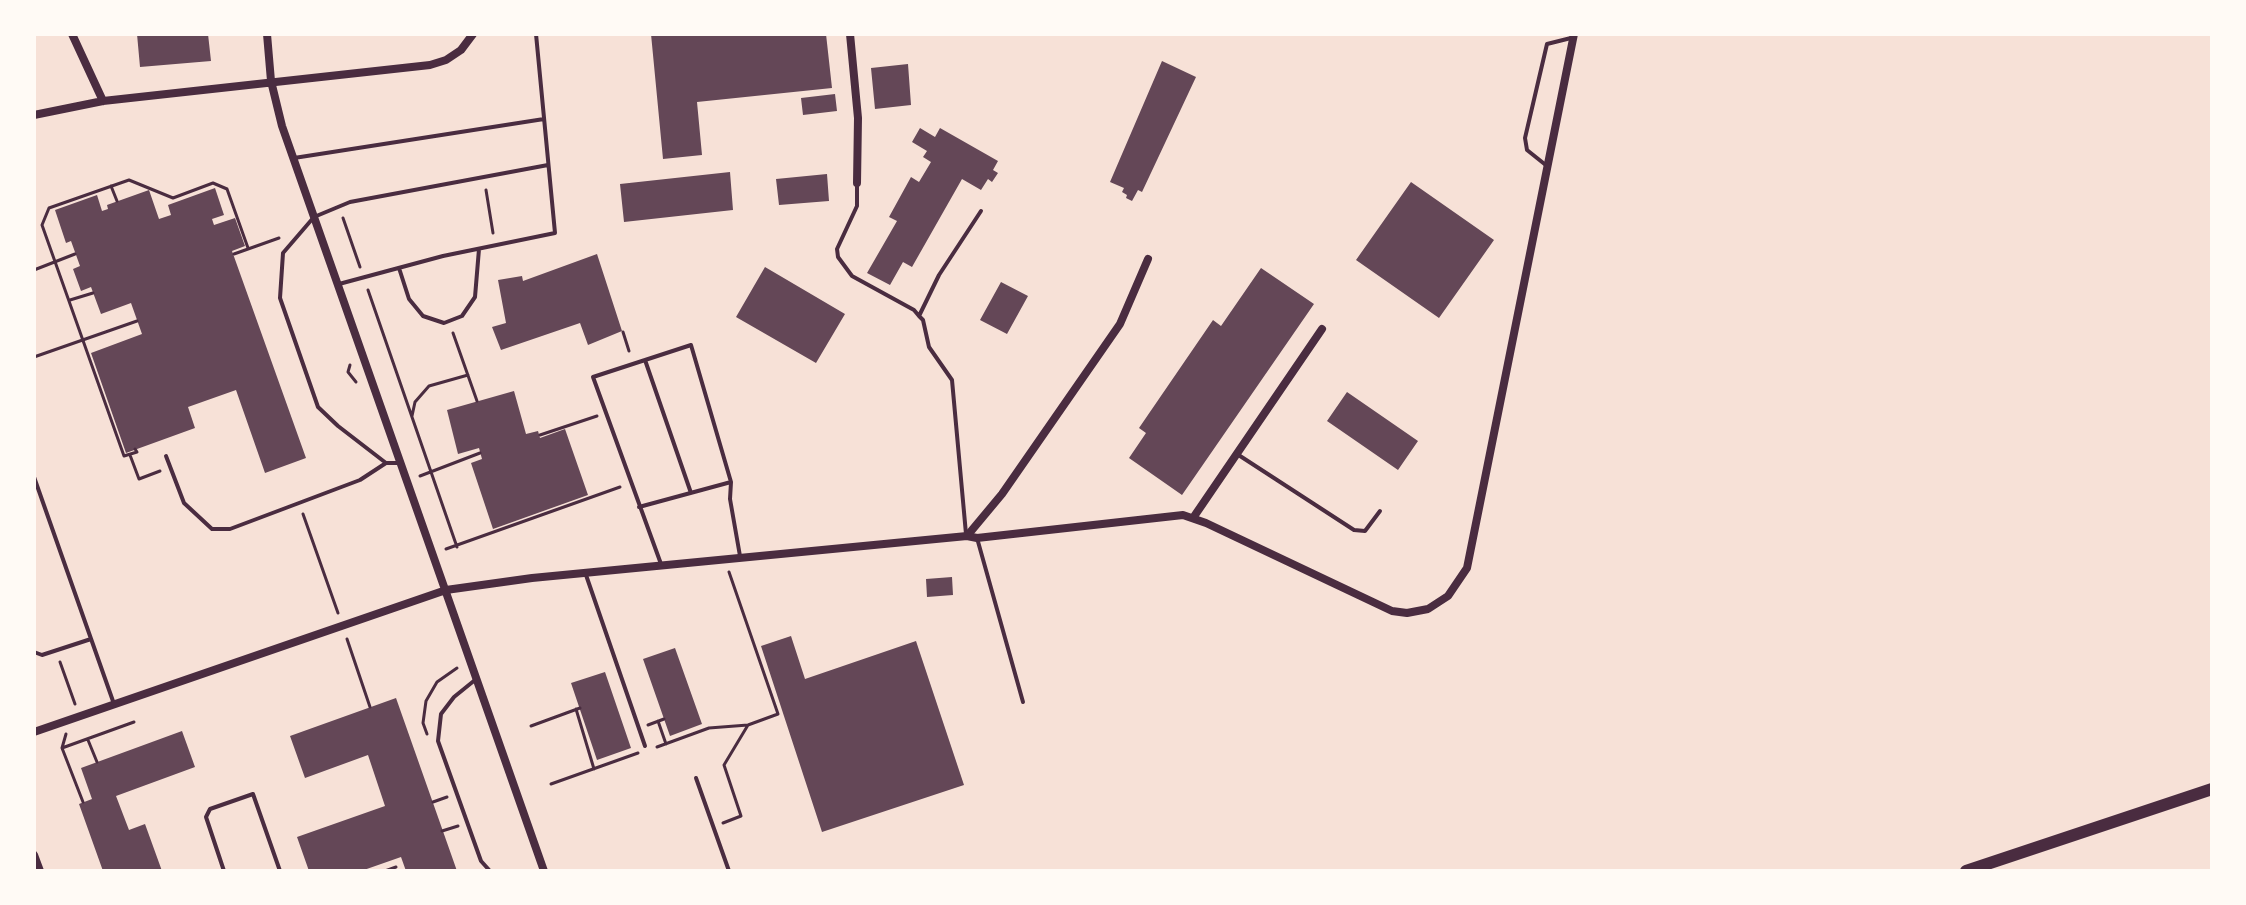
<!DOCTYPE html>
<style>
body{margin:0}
#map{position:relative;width:2246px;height:905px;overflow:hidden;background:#f7e1d7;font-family:Montserrat,sans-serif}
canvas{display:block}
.frame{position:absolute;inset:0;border:36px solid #fffaf5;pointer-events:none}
</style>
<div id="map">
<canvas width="2246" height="905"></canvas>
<div class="frame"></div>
</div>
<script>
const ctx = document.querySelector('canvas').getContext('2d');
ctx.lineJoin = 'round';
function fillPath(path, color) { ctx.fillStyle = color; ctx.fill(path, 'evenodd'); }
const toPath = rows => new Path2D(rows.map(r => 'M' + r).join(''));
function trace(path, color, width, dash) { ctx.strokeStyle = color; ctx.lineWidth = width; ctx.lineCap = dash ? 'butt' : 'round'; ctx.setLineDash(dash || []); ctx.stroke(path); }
fillPath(toPath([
 [137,34,208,34,211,61,140,67],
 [651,34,826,34,832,88,697,102,702,155,663,159],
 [1162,61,1196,77,1142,192,1138,190,1132,201,1126,198,1127,195,1122,192,1124,188,1110,182],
 [908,64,911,105,875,109,871,68],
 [835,94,837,111,803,115,801,98],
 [920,128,935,137,940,128,998,161,993,170,998,173,992,182,988,179,981,190,962,179,912,267,903,262,890,285,867,273,897,221,889,217,911,177,919,182,931,162,923,157,927,151,912,142],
 [730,172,733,210,624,222,620,184],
 [827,174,829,201,779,205,776,179],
 [1411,182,1494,240,1439,318,1356,260],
 [215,188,224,215,212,219,214,225,235,218,245,246,232,251,306,458,265,473,236,390,188,407,195,428,126,453,91,353,142,334,131,303,101,314,91,287,81,291,73,269,80,266,71,241,66,243,55,210,97,195,102,211,108,209,107,205,149,190,159,219,171,215,168,205],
 [597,254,622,331,588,345,580,323,501,350,492,327,506,323,498,280,522,276,523,281],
 [765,267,845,314,816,363,736,317],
 [1261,268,1314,304,1182,495,1129,458,1146,433,1139,428,1213,320,1221,326],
 [1001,282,1028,296,1007,334,980,320],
 [514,391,526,434,538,431,540,438,565,429,588,495,493,529,471,463,482,459,479,448,458,454,447,410],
 [1347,392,1418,441,1398,470,1327,421],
 [952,577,953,595,927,597,926,579],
 [791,636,805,679,916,641,964,785,822,832,761,646],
 [675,648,702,724,670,736,643,659],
 [605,672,631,748,597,760,571,683],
 [396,698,457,871,406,871,401,857,361,871,309,871,297,837,385,806,368,755,305,778,290,736],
 [182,731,195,767,116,796,129,830,145,824,162,871,103,871,79,804,92,799,81,768]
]), '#644757');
trace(toPath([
 [111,186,117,201],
 [486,190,493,233],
 [343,218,360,267],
 [234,254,279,238],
 [34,270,75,254],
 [368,290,457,547],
 [70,300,93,293],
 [623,332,629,351],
 [453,333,477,401],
 [34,357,137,321],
 [350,365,348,372,356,382],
 [412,416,415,402,429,386,468,375],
 [540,435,597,416],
 [135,449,137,452,124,456,42,225,49,208,129,180,173,198,213,183,227,189,248,248],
 [130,455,139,479,160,471],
 [420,476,480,453],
 [303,514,338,613],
 [446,549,620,487],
 [347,639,370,707],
 [60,662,75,704],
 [576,709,594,769],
 [658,721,666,744],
 [648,725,664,719],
 [531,726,580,708],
 [66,734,62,748,83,802],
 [427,734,423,723,426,701,437,682,457,668],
 [88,740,97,762],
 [657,747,709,728,748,725,778,714,729,572],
 [62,748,134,722],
 [551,784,638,753],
 [433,802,447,797],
 [723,823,741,816,724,765,748,725],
 [442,831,458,826],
 [385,871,396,867]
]), '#4a2c40', 3);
trace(toPath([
 [294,158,544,119],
 [1547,166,1527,150,1525,138,1547,44,1571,38],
 [857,185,857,206,837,249,838,257,852,276,914,310,919,316,923,320,929,347,952,380,966,534],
 [399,268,409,299,423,316,444,323,462,316,475,297,479,249],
 [339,284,443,256,555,233,536,34],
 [919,316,939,275,981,211],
 [645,360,691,493],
 [1237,454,1354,530,1365,531,1380,511],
 [166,456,184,503,212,529,230,529,299,503,360,480,386,463],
 [399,463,386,463,338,426,318,407,280,298,283,253,314,217,350,202,548,165],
 [34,477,114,704],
 [639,507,731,482],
 [977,538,1023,702],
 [661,564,593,377,691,345,731,482,730,499,740,556],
 [586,575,645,746],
 [34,652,42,655,91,639],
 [475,680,454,697,441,714,438,741,481,861,490,871],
 [696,778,729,871],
 [224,871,206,817,210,809,253,794,280,871]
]), '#4a2c40', 4);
trace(toPath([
 [72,34,103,101],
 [267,34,271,81,282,126,544,871],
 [850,34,858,118,857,183],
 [34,115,103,101,430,65,446,60,461,50,473,34],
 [1193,518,1322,329],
 [967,536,1002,494,1120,324,1148,259],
 [34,732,446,590,532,578,967,536,977,538,1183,515,1206,523,1392,611,1407,613,1428,609,1448,596,1467,568,1574,34],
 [34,855,40,871]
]), '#4a2c40', 8);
trace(toPath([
 [1966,871,2212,789]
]), '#4a2c40', 12);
</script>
